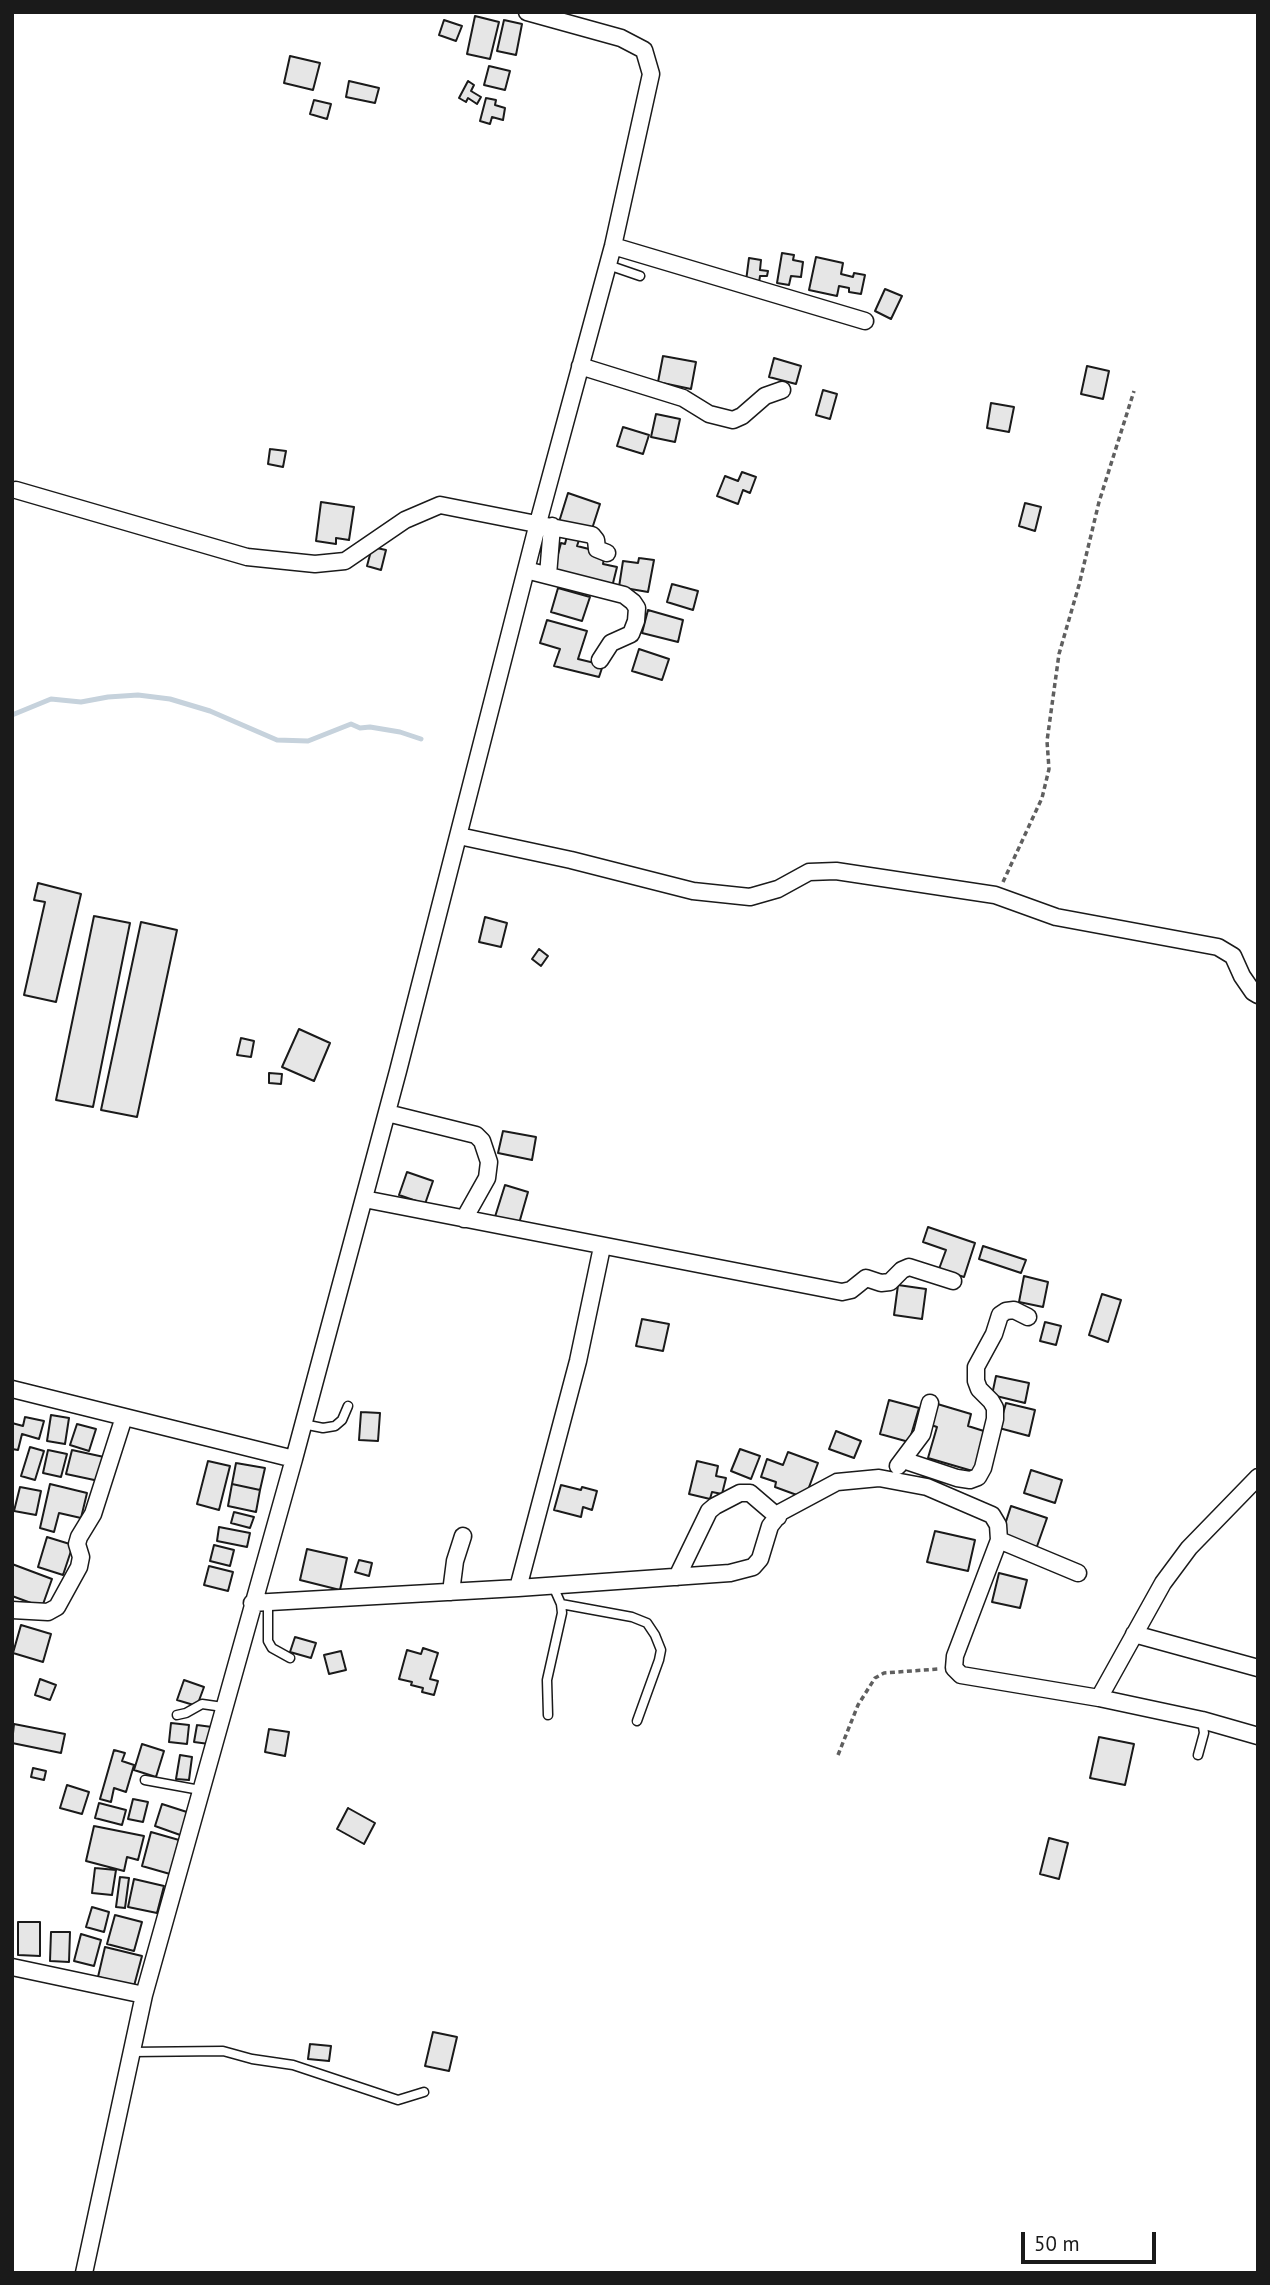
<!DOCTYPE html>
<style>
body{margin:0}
#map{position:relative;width:1270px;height:2285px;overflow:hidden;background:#fff;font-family:"PT Sans",sans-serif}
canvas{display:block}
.frame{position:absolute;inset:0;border:14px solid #1a1a1a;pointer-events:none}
.scale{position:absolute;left:1021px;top:2232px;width:135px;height:32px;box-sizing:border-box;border:4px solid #1a1a1a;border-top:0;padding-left:9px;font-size:21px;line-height:24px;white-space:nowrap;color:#1a1a1a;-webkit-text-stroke:5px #fff;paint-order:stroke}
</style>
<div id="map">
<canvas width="1270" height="2285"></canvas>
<div class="frame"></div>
<div class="scale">50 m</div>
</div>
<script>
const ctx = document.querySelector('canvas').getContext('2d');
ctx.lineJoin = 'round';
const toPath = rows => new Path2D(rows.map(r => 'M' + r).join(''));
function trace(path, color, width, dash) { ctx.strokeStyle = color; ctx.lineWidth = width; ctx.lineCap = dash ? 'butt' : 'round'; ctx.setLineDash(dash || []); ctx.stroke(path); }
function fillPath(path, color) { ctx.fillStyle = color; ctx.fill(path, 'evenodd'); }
trace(toPath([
 [12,715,51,699,81,702,108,697,138,695,170,699,210,711,277,740,308,741,351,724,360,728,370,727,400,732,421,739]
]), '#c6d2dc', 5);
const building = toPath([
 [475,16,499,22,490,59,467,54,475,16],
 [444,20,462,26,456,41,439,35,444,20],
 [504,20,522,24,516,55,497,51,504,20],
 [290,56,320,63,313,90,284,83,290,56],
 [489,66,510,71,505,90,484,85,489,66],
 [349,81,379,88,375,103,346,97,349,81],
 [468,81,474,85,471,91,481,97,477,104,468,98,466,102,459,98,468,81],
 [486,98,496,100,495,105,505,108,503,120,492,117,490,124,480,121,486,98],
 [314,100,331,104,327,119,310,114,314,100],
 [782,253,794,255,793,260,803,262,801,277,791,276,789,285,777,283,782,253],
 [816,257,843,263,841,274,853,277,854,273,865,275,861,294,849,292,849,288,839,286,837,296,809,290,816,257],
 [749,258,761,260,760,270,768,271,767,276,760,276,759,283,746,281,749,258],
 [885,289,902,296,891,319,875,311,885,289],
 [663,356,696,362,691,389,658,382,663,356],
 [774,358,801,366,796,384,769,377,774,358],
 [1087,366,1109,371,1103,399,1081,394,1087,366],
 [823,390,837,394,830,419,816,415,823,390],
 [991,403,1014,407,1009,432,987,428,991,403],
 [656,414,680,419,675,442,651,437,656,414],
 [623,427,649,435,643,454,617,446,623,427],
 [270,449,286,451,283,467,268,464,270,449],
 [742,472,756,477,750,493,743,490,738,504,717,496,725,476,738,481,742,472],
 [568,493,600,504,591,532,559,522,568,493],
 [321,502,354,507,349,540,336,538,336,544,316,541,321,502],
 [1025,503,1041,507,1035,531,1019,526,1025,503],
 [567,536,579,540,577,546,605,553,603,564,617,567,612,587,553,573,561,543,565,544,567,536],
 [372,547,386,550,381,570,367,566,372,547],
 [639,558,654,560,648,592,619,587,623,561,638,563,639,558],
 [672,584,698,591,693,610,667,602,672,584],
 [558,588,590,597,582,621,551,612,558,588],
 [648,610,683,620,678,642,642,633,648,610],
 [547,620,587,631,578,659,603,665,599,677,554,666,560,649,540,643,547,620],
 [639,649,669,659,662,680,632,671,639,649],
 [38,883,81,894,56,1002,24,995,45,902,34,900,38,883],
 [94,916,130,923,93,1107,56,1100,94,916],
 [485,917,507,923,501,947,479,942,485,917],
 [141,922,177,930,137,1117,101,1110,141,922],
 [539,949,548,956,541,966,532,959,539,949],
 [299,1029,330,1043,314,1081,282,1067,299,1029],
 [241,1038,254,1041,251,1057,237,1055,241,1038],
 [269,1073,282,1074,281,1084,269,1083,269,1073],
 [503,1131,536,1137,532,1160,498,1153,503,1131],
 [407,1172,433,1181,425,1204,399,1195,407,1172],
 [505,1185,528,1192,518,1227,494,1220,505,1185],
 [928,1227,975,1243,964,1277,939,1269,946,1250,923,1242,928,1227],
 [983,1246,1026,1260,1021,1273,979,1259,983,1246],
 [1024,1276,1048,1282,1043,1307,1019,1302,1024,1276],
 [898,1285,926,1289,922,1319,894,1315,898,1285],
 [1102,1294,1121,1300,1108,1342,1089,1335,1102,1294],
 [642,1319,669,1324,663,1351,636,1346,642,1319],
 [1045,1322,1061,1326,1056,1345,1040,1341,1045,1322],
 [996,1376,1029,1383,1025,1403,992,1395,996,1376],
 [889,1400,919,1408,909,1442,880,1434,889,1400],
 [934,1403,971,1414,968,1426,987,1432,976,1472,928,1458,937,1427,928,1424,934,1403],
 [1006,1403,1035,1410,1029,1436,999,1428,1006,1403],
 [361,1412,380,1413,378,1441,359,1440,361,1412],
 [51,1415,69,1418,65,1444,47,1441,51,1415],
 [25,1417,44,1421,39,1439,22,1434,18,1450,12,1449,12,1423,23,1426,25,1417],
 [77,1424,96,1429,89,1451,70,1445,77,1424],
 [836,1431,861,1441,854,1458,829,1449,836,1431],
 [30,1447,44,1451,35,1480,21,1476,30,1447],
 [740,1449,760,1456,751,1479,731,1471,740,1449],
 [48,1450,67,1454,61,1477,43,1473,48,1450],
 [72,1450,104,1457,99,1481,66,1474,72,1450],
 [788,1452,818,1463,805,1498,775,1487,776,1482,761,1477,767,1459,783,1465,788,1452],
 [208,1461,230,1466,219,1510,197,1504,208,1461],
 [697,1461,718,1466,716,1476,726,1478,722,1494,712,1492,710,1499,689,1494,697,1461],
 [236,1463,265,1468,260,1490,232,1484,236,1463],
 [1031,1470,1062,1480,1055,1503,1024,1493,1031,1470],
 [50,1484,87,1493,81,1518,59,1513,54,1532,40,1528,50,1484],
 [232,1484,260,1490,256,1512,228,1506,232,1484],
 [561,1485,581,1490,582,1487,597,1491,592,1510,583,1507,581,1517,554,1510,561,1485],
 [20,1487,41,1491,36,1515,14,1511,20,1487],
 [1011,1506,1047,1518,1035,1552,1000,1540,1011,1506],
 [234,1512,254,1517,250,1528,231,1523,234,1512],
 [219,1527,250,1533,247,1547,217,1541,219,1527],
 [935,1531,975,1540,968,1571,927,1562,935,1531],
 [47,1537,73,1545,63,1575,38,1567,47,1537],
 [214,1545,234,1550,230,1566,210,1561,214,1545],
 [307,1549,347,1558,340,1590,300,1580,307,1549],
 [359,1560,372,1563,369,1576,355,1572,359,1560],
 [12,1564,52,1579,42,1607,12,1596,12,1564],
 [209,1566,233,1572,228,1591,204,1585,209,1566],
 [999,1573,1027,1580,1020,1608,992,1602,999,1573],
 [21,1625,51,1634,43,1662,13,1653,21,1625],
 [295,1637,316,1643,311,1658,290,1652,295,1637],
 [423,1648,438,1653,430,1679,438,1681,434,1695,422,1692,423,1688,411,1685,412,1682,399,1679,407,1650,421,1654,423,1648],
 [341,1651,346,1670,329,1674,324,1655,341,1651],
 [40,1679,56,1685,50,1700,35,1695,40,1679],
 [184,1680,204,1687,197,1706,177,1700,184,1680],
 [171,1723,189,1725,187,1744,169,1742,171,1723],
 [14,1724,65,1734,61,1753,12,1743,14,1724],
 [197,1725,212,1727,209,1744,194,1742,197,1725],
 [269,1729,289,1732,285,1756,265,1752,269,1729],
 [1099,1737,1134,1744,1125,1785,1090,1778,1099,1737],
 [142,1744,164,1751,156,1777,134,1770,142,1744],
 [114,1750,125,1753,122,1761,134,1765,126,1792,114,1788,111,1802,100,1799,114,1750],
 [180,1755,192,1757,189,1780,176,1779,180,1755],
 [33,1768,46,1771,44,1780,31,1777,33,1768],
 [67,1785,89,1792,82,1814,60,1808,67,1785],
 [133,1799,148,1802,143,1822,128,1819,133,1799],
 [99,1803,126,1810,122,1825,95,1818,99,1803],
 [162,1804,190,1813,183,1836,155,1826,162,1804],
 [348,1808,375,1823,364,1844,337,1829,348,1808],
 [94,1826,144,1836,138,1860,127,1857,124,1871,86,1861,94,1826],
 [151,1832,179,1840,170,1874,142,1866,151,1832],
 [1049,1838,1068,1843,1059,1879,1040,1874,1049,1838],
 [95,1868,116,1870,112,1895,92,1893,95,1868],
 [120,1877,129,1878,125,1908,116,1907,120,1877],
 [134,1879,164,1886,157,1913,128,1907,134,1879],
 [92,1907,109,1912,104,1932,86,1927,92,1907],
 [115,1915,142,1922,134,1951,107,1944,115,1915],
 [18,1922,40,1922,40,1956,18,1955,18,1922],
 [51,1932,70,1932,69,1962,50,1961,51,1932],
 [81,1934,101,1940,94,1966,74,1961,81,1934],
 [105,1947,142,1956,134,1986,98,1977,105,1947],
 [433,2032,457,2037,449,2071,425,2066,433,2032],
 [310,2044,331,2046,329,2061,308,2059,310,2044]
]);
fillPath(building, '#e6e6e6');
trace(building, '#1a1a1a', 2);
const service = toPath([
 [608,265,640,276],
 [303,1424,323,1428,335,1426,342,1420,348,1406],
 [268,1602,268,1641,272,1648,290,1658],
 [561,1604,632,1617,647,1623,655,1635,661,1650,659,1660,637,1721],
 [177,1715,186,1713,202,1704,223,1707],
 [548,1715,547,1680,562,1613,561,1604,553,1586],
 [1198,1755,1204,1733,1202,1720],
 [145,1780,200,1790],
 [131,2052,223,2051,252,2059,293,2065,398,2100,424,2092]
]);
const minor = toPath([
 [613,246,865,321],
 [580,366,683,398,709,414,733,420,742,416,765,396,782,390],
 [16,490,247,557,315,564,345,561,405,520,440,505,592,535,596,540,597,549,607,553],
 [526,570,624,595,633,602,637,608,636,621,631,634,611,643,600,660],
 [548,575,552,526],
 [459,836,571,860,693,891,750,897,778,889,809,872,836,871,995,895,1056,917,1218,947,1233,956,1242,976,1253,992,1258,995],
 [387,1113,476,1135,482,1141,489,1162,487,1178,464,1219],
 [364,1199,842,1292,851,1290,866,1278,881,1283,890,1282,902,1270,909,1267,953,1281],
 [12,1389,294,1459,144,1995,84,2273],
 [294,1459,398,1071,538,523,613,246,651,74,644,50,621,38,527,12],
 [903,1460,957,1478,970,1480,978,1477,983,1468,995,1419,995,1408,991,1401,979,1389,976,1381,976,1367,994,1334,1000,1315,1006,1311,1014,1310,1028,1317],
 [898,1466,922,1434,930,1403],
 [999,1540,1078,1573],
 [677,1577,709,1511,715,1506,740,1493,750,1493,778,1517],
 [518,1588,578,1361,602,1247],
 [451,1592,455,1561,463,1536],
 [252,1603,518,1588,730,1573,753,1567,760,1559,770,1526,781,1512,837,1482,879,1478,927,1487,992,1515,998,1525,999,1540,955,1656,954,1668,961,1675,1099,1698,1163,1583,1189,1548,1258,1477],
 [12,1610,48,1612,57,1607,79,1567,81,1557,77,1544,79,1537,93,1514,124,1417],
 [1134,1634,1258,1668],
 [1099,1698,1202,1720,1258,1736],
 [12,1967,144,1995]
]);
trace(service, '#1a1a1a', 11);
trace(minor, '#1a1a1a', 19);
trace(toPath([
 [1003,882,1042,798,1049,769,1047,741,1059,654,1079,585,1099,502,1134,391],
 [838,1755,858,1705,875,1678,884,1673,938,1669]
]), '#5f5f5f', 3.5, [5, 3.5]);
trace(service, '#fff', 8);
trace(minor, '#fff', 16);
</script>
